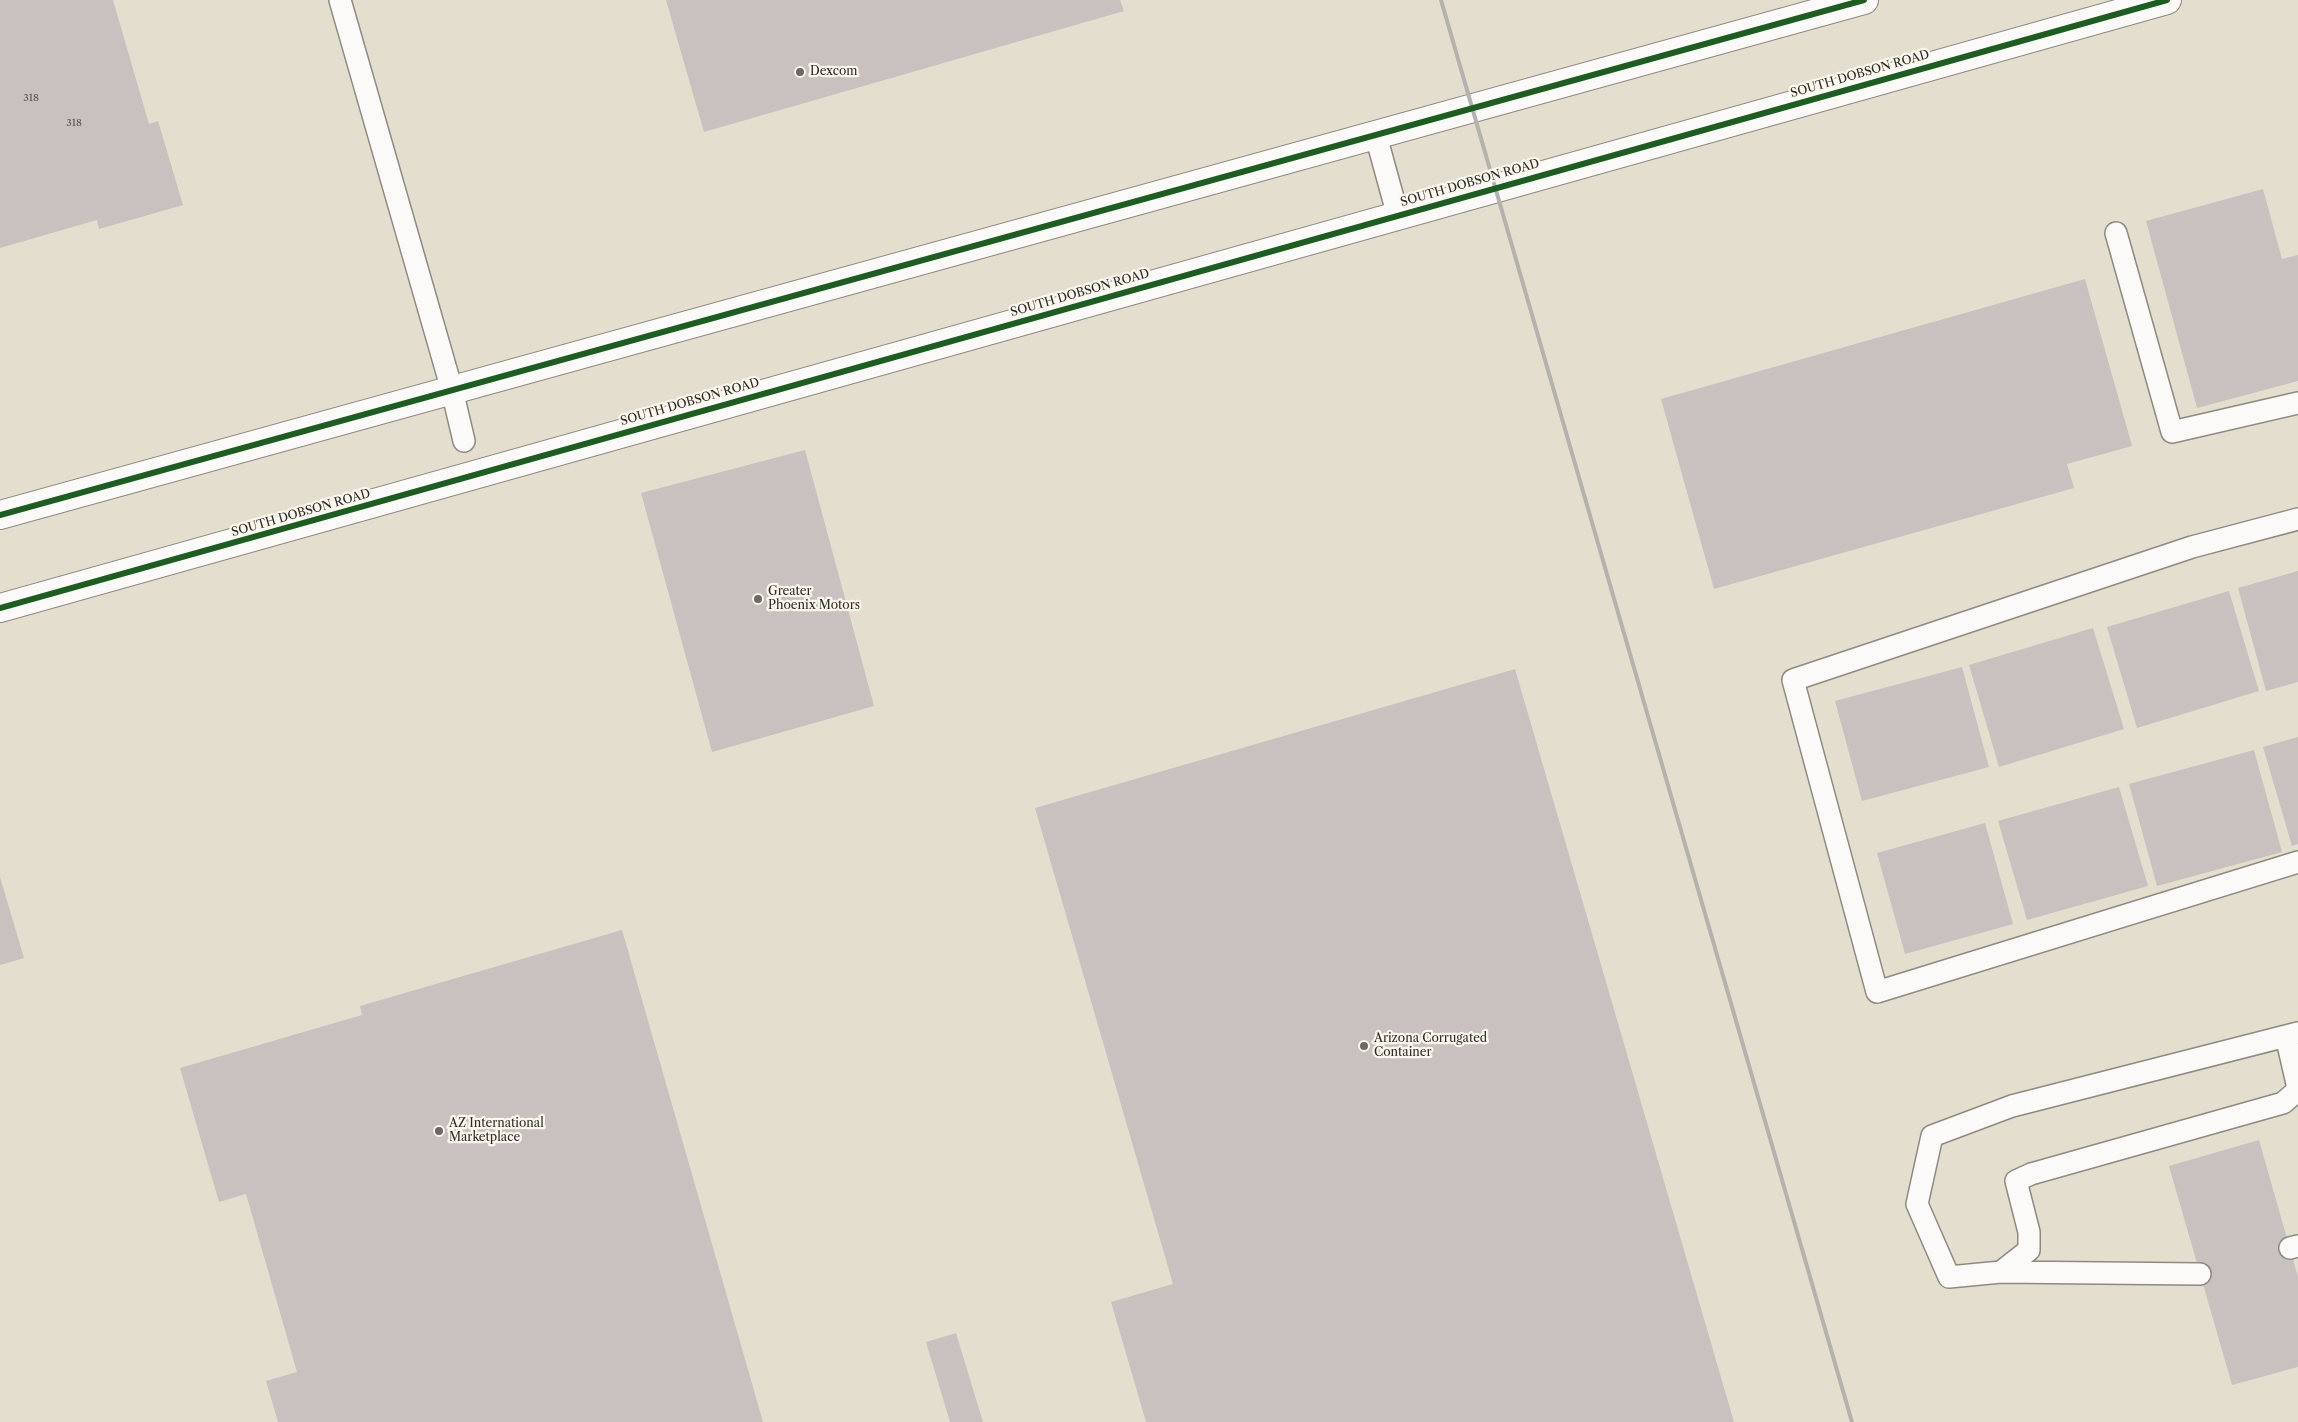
<!DOCTYPE html>
<style>
body{margin:0}
canvas{display:block;background:#e3decd}
</style>
<canvas width="2298" height="1422"></canvas>
<script>
const ctx = document.querySelector('canvas').getContext('2d');
ctx.lineJoin = 'round';
function fillPath(path, color) { ctx.fillStyle = color; ctx.fill(path, 'evenodd'); }
const toPath = rows => new Path2D(rows.map(r => 'M' + r).join(''));
function trace(path, color, width, dash) { ctx.strokeStyle = color; ctx.lineWidth = width; ctx.lineCap = dash ? 'butt' : 'round'; ctx.setLineDash(dash || []); ctx.stroke(path); }
function write(font, color, halo, rows, align = 'center') {
  ctx.font = font + ' "Libre Caslon Text",serif'; ctx.lineWidth = 4.5; ctx.setLineDash([]); ctx.textBaseline = 'middle'; ctx.strokeStyle = halo; ctx.fillStyle = color; for (const [text, x, y, turn = 0] of rows) {
    ctx.save(); ctx.translate(x, y); ctx.rotate((+turn || 0) * Math.PI / 180); ctx.textAlign = isNaN(turn) ? turn : align; if (halo) ctx.strokeText(text, 0, 0); ctx.fillText(text, 0, 0); ctx.restore();
  }
}
fillPath(toPath([
 [0,0,113,0,149,124,158,121,183,205,99,229,97,220,0,248],
 [666,0,1120,0,1124,11,704,132],
 [2263,189,2282,259,2298,255,2298,381,2197,408,2146,221],
 [2085,279,2132,446,2067,464,2074,488,1714,589,1661,399],
 [805,450,874,706,712,752,641,493],
 [2298,571,2298,682,2266,691,2238,588],
 [2229,591,2259,691,2137,728,2107,627],
 [2093,628,2124,729,1999,767,1969,665],
 [1962,667,1989,767,1862,801,1835,701],
 [1515,669,1734,1422,1146,1422,1111,1302,1173,1284,1035,808],
 [2298,737,2298,844,2292,846,2263,747],
 [2254,750,2282,852,2157,886,2129,784],
 [2119,787,2148,886,2027,920,1998,821],
 [1985,823,2013,924,1905,954,1877,853],
 [0,877,24,958,0,965],
 [622,930,763,1422,278,1422,266,1381,297,1372,246,1194,219,1202,180,1068,362,1015,360,1006],
 [2259,1140,2298,1277,2298,1367,2232,1385,2169,1166],
 [956,1333,983,1422,950,1422,926,1342]
]), '#c8c1c0');
const lane = toPath([
 [340,0,452,390,464,441],
 [1376,136,1398,216],
 [2116,233,2172,432,2298,403],
 [2298,519,2192,547,1793,680,1877,992,2298,862],
 [2298,1033,2012,1106,1932,1136,1917,1204,1949,1277,2001,1272,2029,1250,2029,1232,2016,1181,2031,1174,2283,1103,2298,1090],
 [2286,1036,2298,1088],
 [2290,1248,2298,1246],
 [2001,1272,2200,1274]
]);
const secondary = toPath([
 [0,515,1864,0],
 [0,608,2167,0]
]);
trace(lane, '#8d8a82', 24);
trace(secondary, '#8d8a82', 30);
trace(lane, '#fbfaf8', 21);
trace(secondary, '#fbfaf8', 28);
trace(toPath([
 [1441,0,1852,1422]
]), '#b3b2af', 4);
trace(toPath([
 [0,515,1864,0],
 [0,608,2167,0]
]), '#1b5e20', 6);
for (const [x, y, r, color] of [
 [800,72,5,"#6b6a64"],
 [758,599,5,"#6b6a64"],
 [1364,1046,5,"#6b6a64"],
 [439,1131,5,"#6b6a64"]
]) { const dot = new Path2D(); dot.arc(x, y, r, 0, 2 * Math.PI); ctx.fillStyle = color; ctx.fill(dot); trace(dot, '#fbf7ec', 2); }
write('10px', '#525050', null, [
 ["318",31,98],
 ["318",74,123]
]);
write('12px', '#2b2b2b', '#fbf7ec', [
 ["Dexcom",810,72],
 ["Greater",768,592],
 ["Phoenix Motors",768,606],
 ["Arizona Corrugated",1374,1039],
 ["Container",1374,1053],
 ["AZ International",449,1124],
 ["Marketplace",449,1138]
], 'left');
write('12px', '#2b2b2b', '#fbf7ec', [
 ["SOUTH DOBSON ROAD",1860,74,-16],
 ["SOUTH DOBSON ROAD",1470,183,-16],
 ["SOUTH DOBSON ROAD",1080,293,-16],
 ["SOUTH DOBSON ROAD",690,402,-16],
 ["SOUTH DOBSON ROAD",301,513,-16]
]);
</script>
